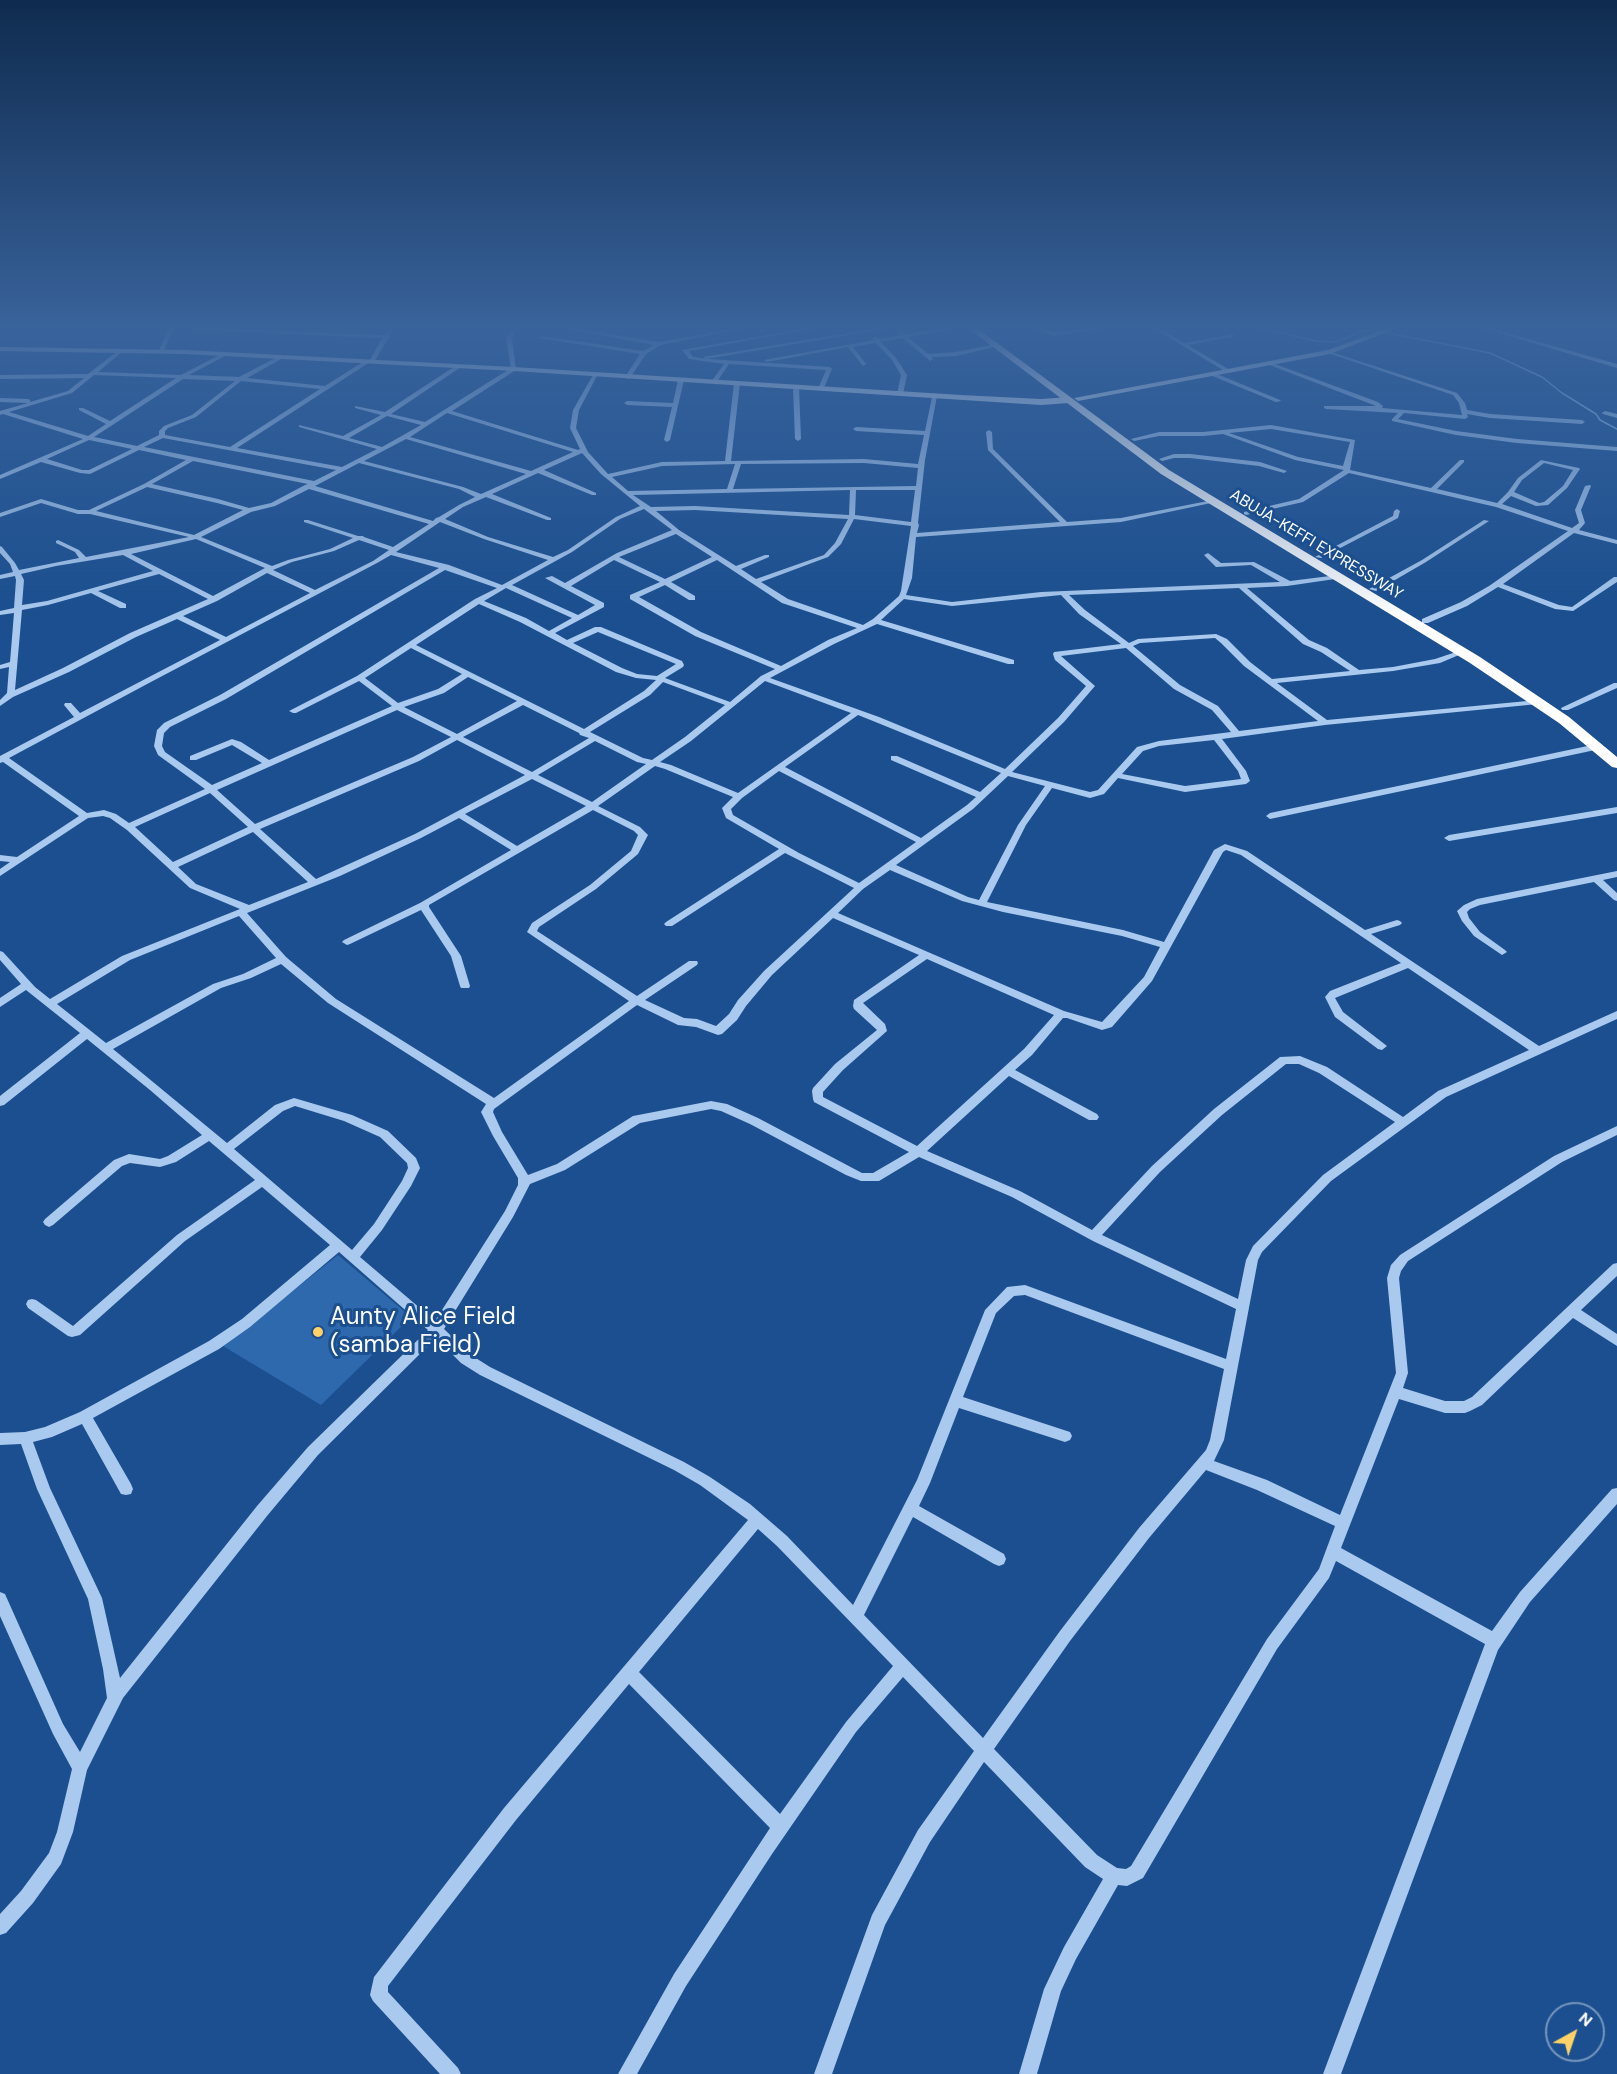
<!DOCTYPE html>
<style>
body{margin:0}
#map{position:relative;width:1617px;height:2074px;overflow:hidden;background:#1b4f8f;font-family:"DM Sans",sans-serif}
canvas{display:block}
.north{position:absolute;left:1545px;top:2002px;width:60px;height:60px;box-sizing:border-box;background:#1b4f8f;border:2px solid #7695bc;border-radius:50%;rotate:40deg;font-size:16px;font-weight:700;line-height:24px;text-align:center;color:#fff}
.north::after{content:'';display:block;margin:auto;width:21px;height:27px;background:#ffd166;clip-path:polygon(50% 0,100% 100%,50% 72%,0 100%)}
</style>
<div id="map">
<canvas width="1617" height="2074"></canvas>
<div class="north">N</div>
</div>
<script>
const ctx = document.querySelector('canvas').getContext('2d');
ctx.lineJoin = 'round';
function fillPath(path, color) { ctx.fillStyle = color; ctx.fill(path, 'evenodd'); }
const toPath = rows => new Path2D(rows.map(r => 'M' + r).join(''));
function trace(path, color, width, dash) { ctx.strokeStyle = color; ctx.lineWidth = width; ctx.lineCap = dash ? 'butt' : 'round'; ctx.setLineDash(dash || []); ctx.stroke(path); }
function write(font, color, halo, rows, align = 'center') {
  ctx.font = font + ' "DM Sans",sans-serif'; ctx.lineWidth = 6; ctx.setLineDash([]); ctx.textBaseline = 'middle'; ctx.strokeStyle = halo; ctx.fillStyle = color; for (const [text, x, y, turn = 0] of rows) {
    ctx.save(); ctx.translate(x, y); ctx.rotate((+turn || 0) * Math.PI / 180); ctx.textAlign = isNaN(turn) ? turn : align; if (halo) ctx.strokeText(text, 0, 0); ctx.fillText(text, 0, 0); ctx.restore();
  }
}
fillPath(toPath([
 [338,1255,411,1317,321,1405,223,1346]
]), '#2e69ad');
trace(toPath([
 [1261,328,1316,341,1335,342,1360,332,1373,330,1490,353,1542,377,1562,393,1596,414,1600,420,1617,429]
]), '#9cc4f0', 1.5);
fillPath(toPath([
 [168,328,174,328,163,352,158,353,168,328],
 [190,328,221,328,384,335,389,328,393,328,389,336,391,337,388,339,374,362,370,362,237,448,342,467,377,449,299,427,299,425,343,436,381,415,355,408,355,406,385,412,457,365,461,365,461,367,391,414,425,422,511,368,506,338,513,328,518,328,512,338,516,370,452,411,578,450,580,449,570,428,573,410,593,375,598,374,579,410,576,428,588,452,608,474,662,462,725,461,734,383,737,381,740,383,731,461,864,459,918,464,924,435,856,431,853,429,856,427,925,431,932,397,937,396,925,460,918,523,919,525,917,533,1060,522,988,450,986,432,989,430,992,432,993,449,1067,522,1121,518,1213,500,1216,502,1121,522,916,537,912,578,906,595,952,602,1041,592,1280,582,1251,565,1216,567,1204,555,1208,553,1221,563,1254,562,1290,581,1338,575,1339,577,1335,579,1287,586,1247,588,1309,640,1327,648,1359,670,1393,667,1435,659,1462,650,1466,652,1440,663,1393,671,1277,683,1327,720,1538,700,1542,702,1538,704,1325,725,1222,739,1246,771,1250,781,1246,784,1185,792,1118,778,1104,794,1090,798,1052,788,1026,825,987,902,1123,930,1164,942,1214,850,1225,844,1247,851,1365,930,1397,920,1400,921,1402,923,1400,925,1371,934,1539,1046,1617,1011,1617,1019,1446,1097,1331,1181,1262,1252,1258,1260,1224,1440,1214,1461,1267,1480,1340,1515,1396,1373,1387,1278,1391,1265,1400,1255,1554,1156,1617,1126,1617,1135,1562,1162,1408,1261,1401,1271,1399,1278,1408,1373,1403,1388,1445,1401,1464,1401,1472,1397,1613,1264,1617,1263,1617,1276,1581,1310,1617,1334,1617,1346,1573,1318,1482,1405,1470,1411,1465,1413,1445,1413,1399,1399,1341,1548,1492,1631,1520,1592,1612,1489,1617,1488,1617,1504,1530,1602,1498,1650,1341,2074,1323,2074,1485,1644,1336,1561,1329,1578,1277,1649,1143,1878,1127,1886,1118,1885,1076,1959,1061,1991,1037,2074,1019,2074,1044,1989,1064,1947,1103,1879,1085,1867,984,1762,930,1842,885,1925,832,2074,814,2074,872,1915,918,1830,974,1751,903,1677,856,1732,772,1854,686,1986,637,2074,618,2074,674,1974,770,1828,629,1684,516,1820,388,1986,388,1992,458,2068,461,2074,440,2074,373,2001,370,1995,374,1977,504,1808,748,1520,700,1485,674,1470,480,1375,461,1363,436,1338,318,1455,267,1516,123,1698,87,1770,73,1832,61,1864,33,1903,6,1933,0,1935,0,1914,21,1891,49,1853,57,1832,72,1769,53,1734,0,1616,0,1592,5,1594,63,1724,80,1752,107,1698,103,1669,88,1599,37,1489,21,1444,0,1445,0,1433,25,1432,45,1427,80,1412,209,1341,242,1319,330,1245,262,1187,185,1241,80,1335,72,1337,68,1336,28,1308,26,1304,28,1300,32,1299,36,1300,73,1326,177,1235,255,1180,209,1141,176,1162,160,1167,130,1163,122,1166,53,1225,49,1227,45,1225,43,1222,45,1219,114,1160,129,1154,160,1159,168,1156,202,1135,150,1090,87,1039,4,1105,0,1106,0,1096,80,1033,26,990,0,1007,0,998,21,984,0,960,0,951,3,952,35,987,50,999,122,956,240,909,190,888,127,830,110,818,103,816,88,818,0,876,0,869,10,862,0,861,0,855,17,857,79,816,3,762,0,763,0,756,74,717,64,705,65,703,71,703,80,713,220,640,177,619,136,637,69,672,13,697,0,706,0,700,7,693,9,667,0,669,0,665,10,662,14,613,0,615,0,611,14,608,16,580,15,576,0,579,0,575,13,572,10,564,0,553,0,546,2,547,15,563,19,570,79,558,75,552,56,543,56,541,58,540,79,550,86,557,189,537,90,514,78,514,41,503,0,517,0,513,41,499,78,510,89,510,144,484,186,460,139,450,90,474,80,473,41,462,0,479,0,475,83,439,3,414,0,415,0,411,28,403,0,402,0,398,28,399,30,400,30,402,68,391,84,378,0,379,0,375,88,374,120,349,123,351,122,352,98,372,181,375,225,352,228,354,227,355,189,375,239,377,281,355,284,357,283,358,247,378,325,386,366,360,370,360,382,338,193,330,190,328],
 [94,375,176,378,110,421,83,408,79,408,79,410,106,424,88,436,9,412,72,393,94,375],
 [183,379,235,381,192,415,164,426,159,431,159,435,137,446,94,437,183,379],
 [241,381,320,389,230,447,165,435,165,431,168,428,196,417,241,381],
 [447,413,573,452,531,471,410,437,447,413],
 [387,416,421,425,382,447,349,438,387,416],
 [163,438,336,470,314,481,144,447,163,438],
 [406,439,526,474,481,494,463,487,364,461,406,439],
 [89,440,132,449,89,470,82,470,47,459,89,440],
 [582,453,601,474,640,506,616,517,568,550,553,557,488,537,445,519,463,507,486,497,547,520,551,520,551,518,492,494,538,473,592,495,596,495,596,493,544,470,582,453],
 [193,461,308,484,305,485,271,503,249,508,218,499,152,484,193,461],
 [359,463,459,489,475,497,459,505,439,517,436,518,433,521,315,486,359,463],
 [864,463,918,468,916,486,733,489,741,464,864,463],
 [735,464,727,489,628,491,612,477,662,466,735,464],
 [147,487,217,503,243,510,194,535,96,511,147,487],
 [309,489,429,524,393,547,364,537,363,536,358,536,308,520,304,520,304,522,353,538,330,549,288,560,272,566,201,537,251,512,275,506,309,489],
 [850,490,849,515,695,506,651,507,633,495,850,490],
 [856,490,915,490,911,522,855,515,856,490],
 [644,509,672,530,617,553,565,583,552,576,545,578,595,605,578,615,512,585,572,552,620,519,644,509],
 [695,510,848,519,835,543,824,555,756,579,741,569,769,557,769,555,765,555,736,566,679,530,656,511,695,510],
 [854,519,911,526,901,591,899,596,873,619,863,625,788,599,761,582,828,557,841,544,854,519],
 [440,522,484,539,548,560,502,585,449,565,396,552,440,522],
 [676,534,712,557,665,579,619,557,676,534],
 [196,539,265,568,213,596,131,554,196,539],
 [359,540,389,550,373,561,315,590,273,570,292,562,334,551,359,540],
 [123,555,153,571,47,601,22,605,24,580,21,574,56,566,123,555],
 [391,555,439,568,220,695,164,723,157,730,154,746,158,755,205,789,129,823,116,814,104,810,87,813,9,758,149,683,377,563,391,555],
 [614,560,660,582,630,595,630,599,695,636,775,669,761,676,730,702,665,678,683,667,684,665,682,661,601,627,595,627,567,640,555,633,604,607,604,603,571,586,614,560],
 [717,560,782,603,857,628,828,640,781,666,701,632,639,597,665,585,689,600,695,600,695,596,671,582,717,560],
 [445,570,497,588,475,599,357,676,289,711,293,713,296,713,359,681,392,706,269,760,241,742,232,739,190,756,190,760,196,760,232,745,262,763,212,785,165,752,162,746,164,733,170,727,226,699,445,570],
 [267,573,310,593,226,637,183,616,217,601,267,573],
 [159,574,208,599,130,633,63,668,15,690,22,610,48,605,91,593,120,608,126,608,126,604,98,591,159,574],
 [506,588,572,618,549,631,526,618,484,601,506,588],
 [1239,588,1303,644,1321,652,1350,671,1272,679,1250,662,1227,639,1216,634,1138,639,1129,643,1085,610,1069,595,1239,588],
 [1061,595,1079,614,1121,644,1054,652,1053,654,1055,660,1086,686,1058,718,1005,769,879,717,770,678,834,644,877,624,1008,664,1014,664,1014,660,881,620,904,599,952,606,1061,595],
 [479,604,520,622,616,672,636,678,656,680,644,691,584,729,416,645,479,604],
 [598,632,676,664,657,676,637,674,622,668,573,643,598,632],
 [1215,638,1221,643,1244,666,1318,721,1239,731,1218,706,1180,685,1133,646,1140,643,1215,638],
 [411,648,462,674,438,689,398,703,365,678,411,648],
 [1126,648,1174,689,1212,710,1231,732,1159,741,1137,747,1098,790,1090,792,1012,772,1064,722,1095,686,1061,656,1126,648],
 [468,677,517,701,457,734,404,707,444,693,468,677],
 [765,681,851,713,738,793,671,765,660,762,691,741,765,681],
 [663,682,725,705,685,737,652,760,643,758,590,732,650,695,663,682],
 [523,705,579,733,580,735,589,738,532,772,463,737,523,705],
 [397,710,451,737,413,757,255,824,217,790,397,710],
 [858,715,873,721,1001,773,980,792,897,756,891,756,891,760,976,797,967,805,921,838,785,767,858,715],
 [457,740,525,775,415,834,316,879,260,829,419,761,457,740],
 [1214,740,1238,771,1241,779,1185,786,1122,774,1143,751,1159,746,1214,740],
 [595,741,637,762,646,764,592,802,538,775,595,741],
 [655,766,665,769,733,797,722,808,726,818,779,849,666,922,664,924,666,926,672,926,785,853,854,888,764,971,738,1000,729,1014,716,1026,697,1019,684,1018,645,1000,697,965,698,963,697,961,689,961,637,996,537,931,539,927,596,889,638,854,648,835,640,827,598,806,655,766],
 [779,771,916,842,859,883,799,853,733,815,731,809,742,798,779,771],
 [1008,776,1045,786,1018,825,979,900,968,897,896,865,973,809,1008,776],
 [532,779,586,806,517,846,465,814,532,779],
 [210,793,248,827,173,862,135,827,210,793],
 [593,810,634,831,638,835,631,851,590,885,532,923,527,932,629,1001,494,1098,336,999,286,957,247,913,340,876,421,838,459,818,511,850,420,903,344,940,342,942,347,945,350,944,421,910,451,956,460,986,461,988,469,988,470,986,461,956,429,907,429,905,593,810],
 [253,832,308,882,249,905,196,884,178,867,253,832],
 [1226,850,1241,855,1401,963,1330,991,1325,997,1335,1017,1378,1049,1382,1050,1387,1046,1343,1012,1335,998,1408,968,1529,1050,1438,1091,1403,1117,1327,1067,1300,1056,1280,1057,1214,1109,1152,1166,1092,1230,1020,1191,927,1151,1009,1076,1089,1120,1097,1120,1099,1117,1097,1114,1015,1070,1032,1055,1063,1018,1067,1018,1102,1030,1112,1027,1152,981,1223,852,1226,850],
 [890,870,962,901,1003,912,1122,936,1160,947,1144,977,1102,1022,1064,1011,838,913,863,889,890,870],
 [239,916,276,958,243,974,213,984,106,1043,57,1004,130,960,239,916],
 [833,918,919,955,854,1000,853,1006,854,1009,877,1030,835,1064,813,1088,812,1091,813,1099,814,1102,909,1152,873,1173,862,1173,758,1118,727,1104,711,1101,633,1116,557,1164,528,1175,502,1132,493,1112,494,1109,637,1005,678,1025,696,1027,718,1035,722,1034,737,1020,746,1006,772,975,833,918],
 [927,959,1054,1015,1024,1049,917,1146,823,1097,823,1092,843,1070,887,1031,885,1024,863,1003,927,959],
 [281,964,328,1003,486,1104,481,1112,493,1136,518,1178,518,1185,505,1211,435,1321,360,1257,382,1230,411,1186,420,1168,416,1158,388,1131,352,1115,294,1098,275,1105,227,1143,113,1049,221,988,251,978,281,964],
 [1286,1064,1299,1064,1319,1073,1395,1122,1323,1175,1253,1246,1246,1260,1238,1299,1102,1235,1160,1172,1222,1115,1286,1064],
 [295,1106,344,1121,380,1137,407,1163,408,1168,402,1181,374,1224,352,1250,234,1149,283,1111,295,1106],
 [711,1109,721,1111,750,1124,846,1175,861,1181,879,1181,919,1157,1012,1197,1093,1241,1236,1309,1226,1359,1025,1285,1007,1287,985,1310,917,1480,853,1605,787,1536,750,1504,710,1477,684,1462,490,1367,471,1355,444,1329,513,1217,530,1184,565,1170,640,1123,711,1109],
 [339,1252,428,1330,308,1447,257,1506,120,1678,102,1598,50,1488,33,1442,52,1437,82,1424,121,1494,126,1495,131,1494,133,1489,131,1484,93,1418,219,1349,250,1327,339,1252],
 [1025,1295,1224,1369,1210,1440,1206,1450,1139,1528,1060,1631,983,1738,864,1615,913,1517,994,1564,999,1566,1004,1564,1006,1559,1004,1554,919,1506,930,1483,959,1408,1065,1442,1070,1440,1072,1436,1070,1432,963,1397,996,1313,1014,1296,1025,1295],
 [1206,1470,1257,1490,1335,1526,1319,1569,1267,1639,1131,1866,1126,1869,1117,1868,1097,1855,994,1749,1070,1641,1149,1538,1206,1470],
 [758,1529,777,1546,893,1666,846,1722,780,1814,639,1672,758,1529],
 [562,328,573,328,659,342,736,328,746,328,661,345,646,354,630,378,628,379,625,377,640,354,539,338,542,336,643,351,654,345,562,328],
 [806,328,817,328,689,351,693,357,709,359,830,367,832,369,823,390,818,389,826,370,729,364,716,383,712,383,711,382,724,364,689,359,682,350,806,328],
 [879,328,890,328,706,359,703,357,879,328],
 [893,328,898,328,905,334,943,328,952,328,950,330,908,337,928,354,956,352,996,344,999,346,956,356,931,357,933,359,930,361,903,338,881,342,896,358,907,375,903,394,900,396,897,394,901,375,892,360,876,343,853,347,866,364,863,366,848,347,767,362,764,360,874,340,872,338,875,336,879,339,900,335,893,328],
 [1034,328,1041,328,1053,332,1094,328,1109,328,1053,336,1034,328],
 [1153,328,1159,328,1184,343,1234,334,1232,337,1188,345,1233,372,1228,373,1153,328],
 [1482,328,1490,328,1617,364,1617,368,1482,328],
 [1328,351,1457,393,1465,403,1467,410,1490,414,1582,420,1585,422,1582,424,1490,418,1467,414,1468,417,1465,419,1404,413,1398,419,1456,431,1517,439,1617,447,1617,451,1517,443,1456,435,1392,421,1392,419,1398,413,1326,409,1324,408,1324,406,1376,406,1267,364,1272,363,1378,402,1383,406,1382,408,1462,415,1459,403,1453,395,1328,353,1328,351],
 [1212,372,1280,400,1281,401,1276,402,1210,375,1209,374,1212,372],
 [681,378,684,380,670,440,667,442,664,440,672,407,627,405,624,403,627,401,673,403,678,380,681,378],
 [796,385,799,387,801,439,798,441,795,439,793,387,796,385],
 [1605,411,1617,414,1617,418,1603,414,1602,413,1605,411],
 [1271,425,1355,440,1350,470,1431,488,1460,460,1464,460,1464,462,1437,489,1497,503,1508,492,1518,478,1541,460,1579,468,1580,469,1567,488,1548,505,1536,506,1511,496,1502,504,1572,528,1579,523,1575,510,1585,486,1590,485,1591,486,1581,510,1585,523,1579,530,1617,540,1617,544,1574,533,1503,584,1559,605,1572,607,1614,577,1617,577,1617,582,1573,611,1555,609,1498,587,1467,606,1428,623,1422,623,1422,619,1461,602,1489,586,1568,531,1496,507,1349,473,1303,502,1246,515,1244,514,1244,512,1299,499,1344,470,1295,460,1223,434,1203,436,1159,436,1134,441,1131,439,1159,432,1203,432,1271,425],
 [1271,429,1350,442,1343,466,1298,457,1229,433,1271,429],
 [1544,463,1573,470,1563,486,1544,502,1539,503,1514,492,1522,480,1544,463],
 [1174,454,1190,454,1260,462,1287,471,1284,473,1259,466,1190,458,1174,458,1162,461,1159,459,1174,454],
 [1397,509,1400,511,1398,518,1321,558,1315,557,1393,516,1394,511,1397,509],
 [1484,520,1489,521,1426,562,1376,591,1369,589,1422,560,1484,520],
 [1614,683,1617,683,1617,688,1568,710,1562,710,1561,708,1614,683],
 [1597,744,1600,745,1600,749,1270,819,1266,816,1270,813,1597,744],
 [1617,807,1617,813,1449,841,1444,838,1449,835,1617,807],
 [1617,871,1617,877,1603,880,1617,893,1617,901,1614,900,1594,882,1480,905,1470,909,1467,912,1469,918,1480,932,1505,950,1507,952,1502,955,1474,936,1462,921,1457,911,1464,905,1477,899,1617,871]
]), '#a9c9ee');
fillPath(toPath([
 [1388,328,1398,328,1330,354,1078,401,1074,398,1328,350,1388,328],
 [0,347,185,350,514,367,961,395,1041,399,1069,397,1073,400,1069,403,1041,405,514,371,185,354,0,351,0,347]
]), '#f0f6ff');
fillPath(toPath([
 [968,328,977,328,1169,470,1480,657,1569,717,1617,757,1617,768,1612,767,1559,723,1470,663,1161,474,968,328]
]), '#fff');
const sky = ctx.createLinearGradient(0, 0, 0, 618);
sky.addColorStop(0, '#0f2b4f');
sky.addColorStop(0.53, '#39639b');
sky.addColorStop(1, '#39639b00');
ctx.fillStyle = sky;
ctx.fillRect(0, 0, 1617, 618);
for (const [x, y, r, color] of [
 [318,1332,6,"#ffd166"]
]) { const dot = new Path2D(); dot.arc(x, y, r, 0, 2 * Math.PI); ctx.fillStyle = color; ctx.fill(dot); trace(dot, '#1b4f8f', 2); }
write('16px', '#fff', '#1b4f8f', [
 ["ABUJA-KEFFI EXPRESSWAY",1316,545,31]
]);
write('24px', '#fff', '#1b4f8f', [
 ["Aunty Alice Field",330,1318],
 ["(samba Field)",330,1346]
], 'left');
</script>
